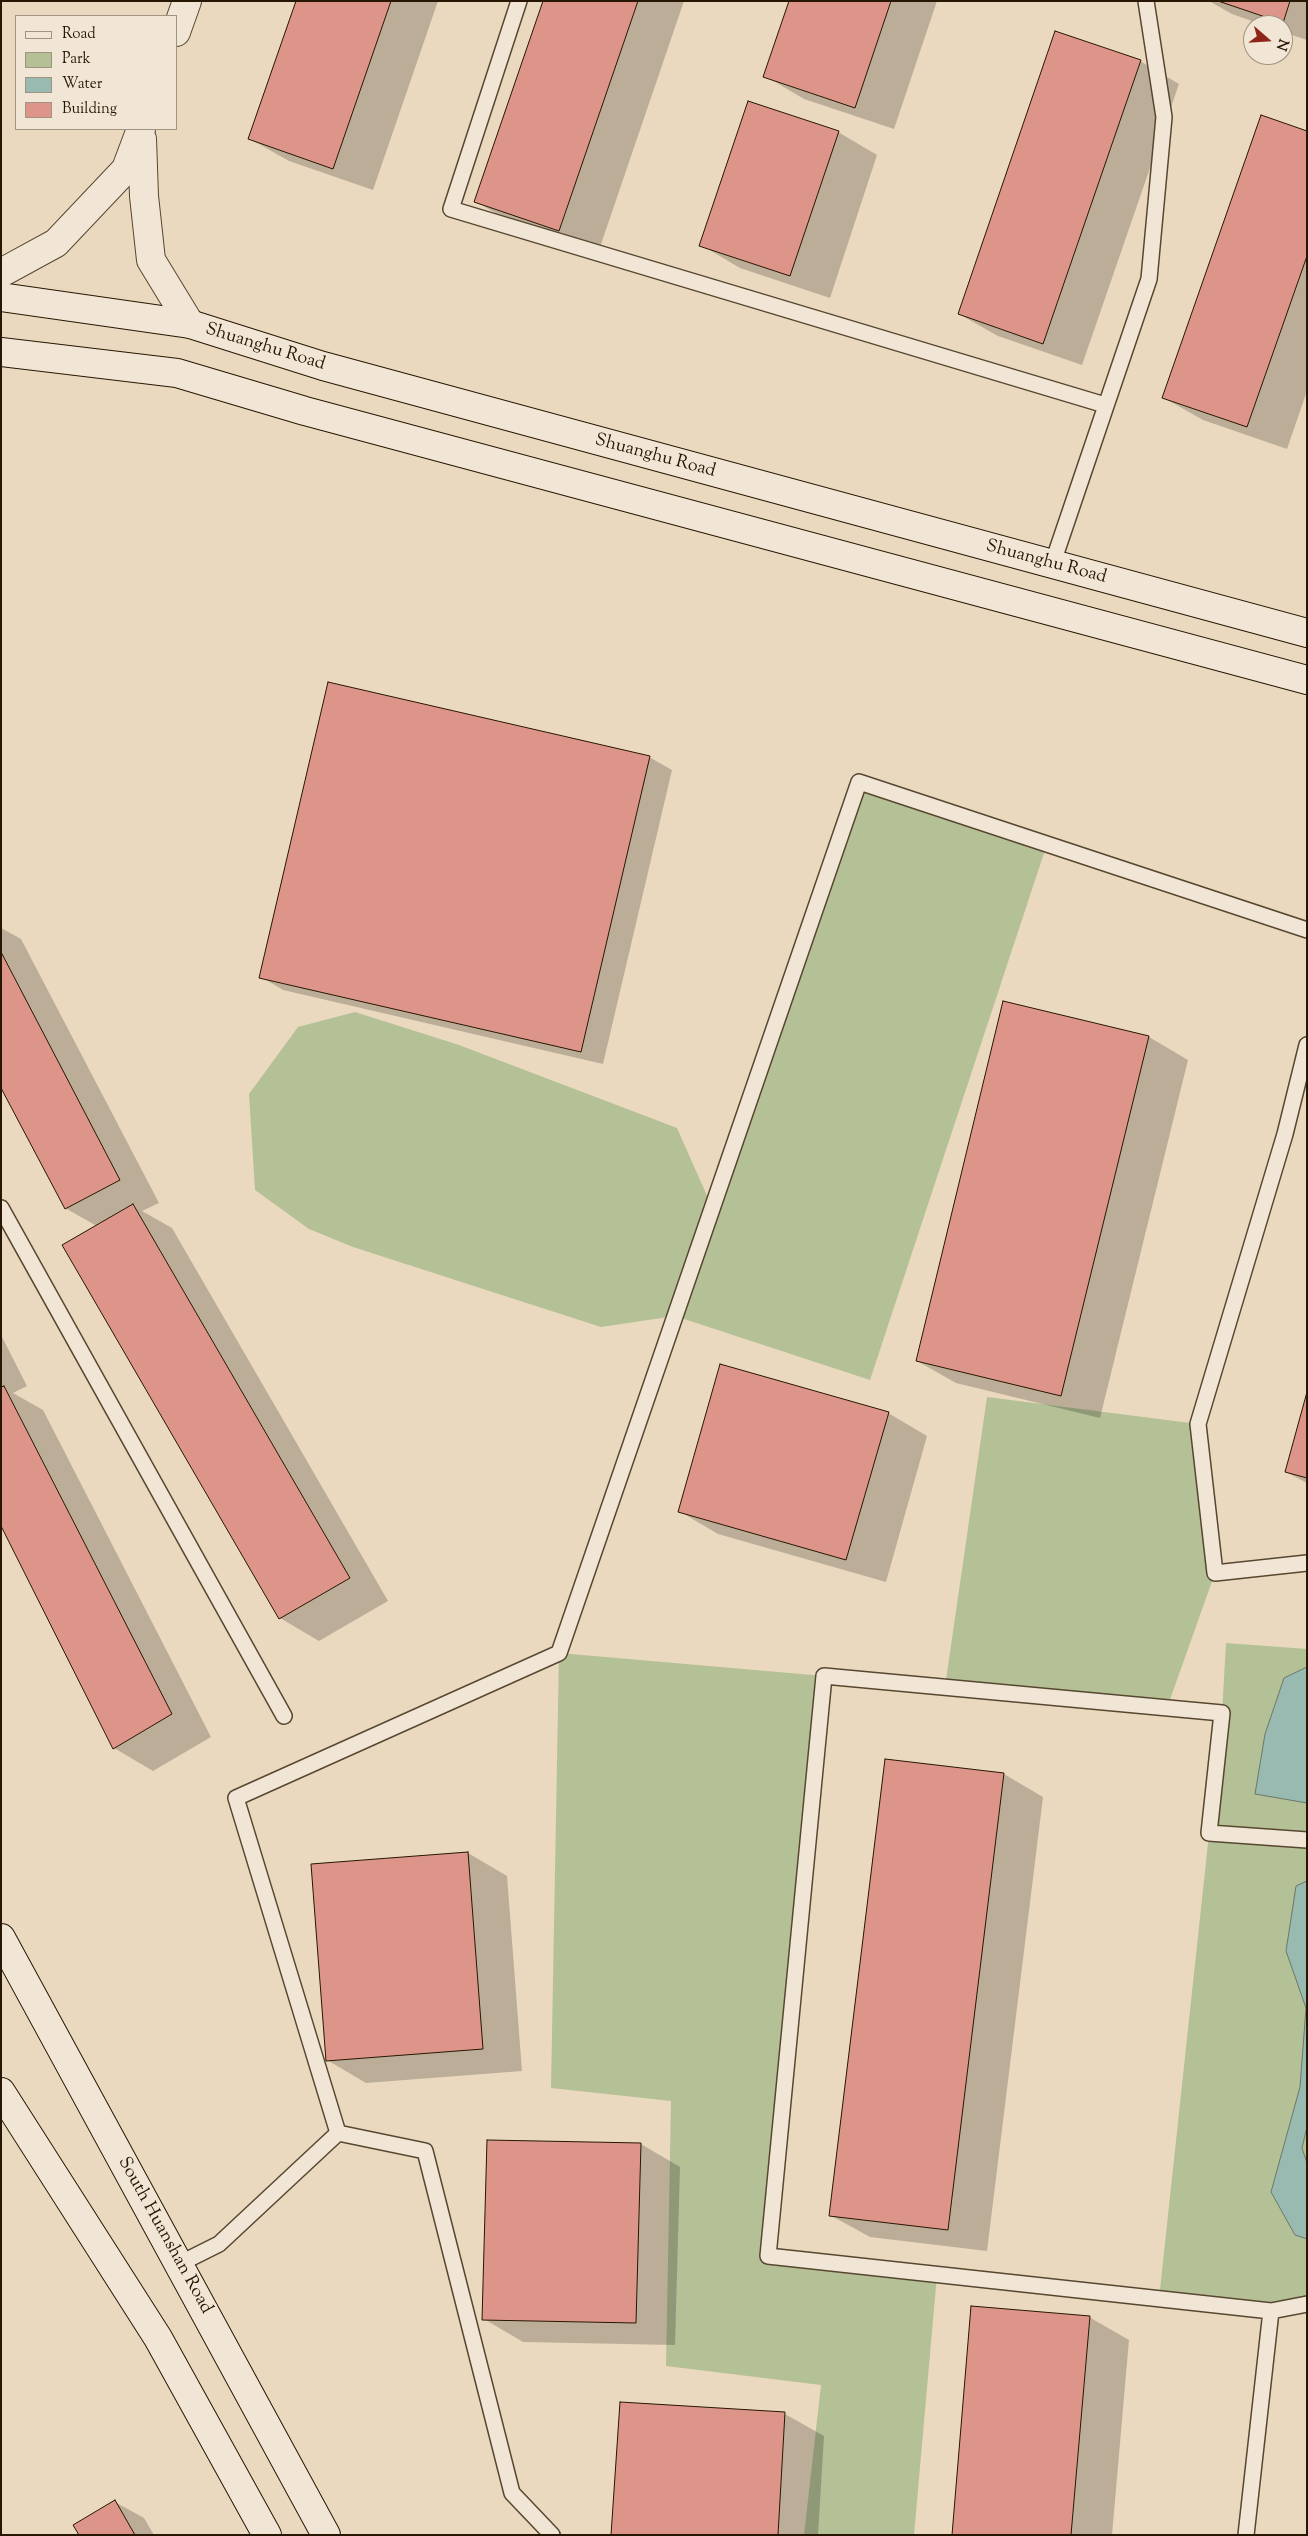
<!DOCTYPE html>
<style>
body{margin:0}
#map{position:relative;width:1308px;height:2536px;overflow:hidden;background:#ead9bf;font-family:"Sorts Mill Goudy",serif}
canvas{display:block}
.frame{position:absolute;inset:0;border:2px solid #271601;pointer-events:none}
.legend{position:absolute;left:15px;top:15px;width:162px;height:115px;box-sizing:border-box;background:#f1e6d5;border:1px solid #a09380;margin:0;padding:6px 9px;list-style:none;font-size:15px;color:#271601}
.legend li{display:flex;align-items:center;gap:10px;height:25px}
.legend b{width:25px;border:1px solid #a09380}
.north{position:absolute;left:1243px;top:15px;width:50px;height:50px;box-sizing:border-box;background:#f1e6d5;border:1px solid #a09380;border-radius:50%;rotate:109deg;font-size:14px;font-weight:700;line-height:20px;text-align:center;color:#271601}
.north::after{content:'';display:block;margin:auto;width:18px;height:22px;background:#8f2418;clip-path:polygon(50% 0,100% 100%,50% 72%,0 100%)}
</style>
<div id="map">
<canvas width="1308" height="2536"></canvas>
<div class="frame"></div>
<ul class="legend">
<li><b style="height:6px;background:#f1e6d5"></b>Road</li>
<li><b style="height:14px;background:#b4c095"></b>Park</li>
<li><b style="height:14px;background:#98bab0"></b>Water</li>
<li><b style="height:14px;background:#dd958a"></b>Building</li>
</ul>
<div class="north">N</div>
</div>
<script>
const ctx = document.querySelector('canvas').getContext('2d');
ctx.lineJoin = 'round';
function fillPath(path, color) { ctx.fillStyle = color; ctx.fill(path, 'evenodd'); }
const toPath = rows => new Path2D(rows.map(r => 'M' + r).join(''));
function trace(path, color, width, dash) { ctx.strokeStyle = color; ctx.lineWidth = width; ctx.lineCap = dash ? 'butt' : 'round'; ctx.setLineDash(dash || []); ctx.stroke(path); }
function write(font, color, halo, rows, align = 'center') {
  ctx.font = font + ' "Sorts Mill Goudy",serif'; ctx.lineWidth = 4; ctx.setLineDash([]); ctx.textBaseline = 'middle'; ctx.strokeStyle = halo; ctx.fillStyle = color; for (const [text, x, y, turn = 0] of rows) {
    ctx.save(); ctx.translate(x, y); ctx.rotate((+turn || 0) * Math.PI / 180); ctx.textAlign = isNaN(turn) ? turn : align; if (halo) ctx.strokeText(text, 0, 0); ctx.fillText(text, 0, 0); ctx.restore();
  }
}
fillPath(toPath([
 [859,782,1047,844,870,1380,675,1316,601,1327,353,1247,309,1229,255,1190,249,1094,298,1027,355,1012,459,1045,677,1128,712,1207],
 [987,1397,1198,1424,1215,1573,1167,1708,945,1687],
 [1226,1643,1307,1649,1307,2304,1271,2311,1159,2299,1222,1713],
 [559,1653,824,1676,768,2256,937,2275,914,2535,804,2535,821,2385,666,2366,671,2101,551,2088]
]), '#b4c095');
const water = toPath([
 [1307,1667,1307,1803,1255,1794,1265,1734,1284,1678,1307,1667],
 [1307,1881,1307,2127,1302,2148,1307,2163,1307,2239,1295,2235,1271,2192,1300,2087,1306,2008,1286,1951,1296,1886,1307,1881]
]);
fillPath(water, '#98bab0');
trace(water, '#6b786a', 1);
fillPath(toPath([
 [297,1,438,1,373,190,289,161,250,139],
 [544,1,684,1,598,253,514,224,475,201],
 [790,1,937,1,894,129,804,99,765,76],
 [1209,1,1307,1,1307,40,1283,32,1283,25,1263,25,1232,14],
 [1140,61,1179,84,1082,365,998,336,959,314],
 [838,132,877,155,830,298,740,268,701,245],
 [1307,132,1307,391,1287,449,1203,420,1164,398],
 [649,757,672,770,603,1064,283,990,261,977],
 [1,928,21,939,159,1203,142,1211,172,1228,388,1601,319,1641,280,1618,64,1246,97,1226,65,1208,1,1085],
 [1004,1002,1149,1037,1188,1060,1100,1418,956,1383,917,1361],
 [1,1335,27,1386,13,1393,43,1410,211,1737,153,1771,114,1748,1,1523],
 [1307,1397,1307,1483,1286,1472],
 [888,1413,927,1436,886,1582,718,1534,679,1511],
 [1004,1774,1043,1797,987,2251,870,2237,830,2215],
 [468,1853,507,1876,522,2071,366,2083,327,2060,313,1865],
 [641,2144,680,2167,675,2345,523,2342,484,2319],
 [1089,2317,1129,2340,1112,2535,953,2535],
 [785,2414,824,2436,818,2535,613,2535],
 [115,2502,144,2518,154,2535,80,2535]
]), '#0003');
const building = toPath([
 [296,1,391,1,333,169,248,139,296,1],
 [543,1,638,1,559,231,474,202,543,1],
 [789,1,891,1,855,108,763,77,789,1],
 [1218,1,1290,1,1283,23,1218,1],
 [1055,31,1141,60,1043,344,958,314,1055,31],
 [748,101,839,131,790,276,699,246,748,101],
 [1261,115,1307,131,1307,256,1247,427,1162,398,1261,115],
 [328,682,650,756,581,1052,259,978,328,682],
 [1,952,120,1180,65,1209,1,1088,1,952],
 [1003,1001,1149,1036,1061,1396,916,1361,1003,1001],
 [133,1204,350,1578,279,1619,62,1245,133,1204],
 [720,1364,889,1412,846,1560,678,1512,720,1364],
 [4,1386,172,1714,113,1749,1,1526,1,1387,4,1386],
 [1307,1392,1307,1478,1285,1472,1307,1392],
 [885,1759,1004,1773,948,2230,829,2216,885,1759],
 [468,1852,483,2049,326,2061,311,1864,468,1852],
 [487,2140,641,2143,636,2323,482,2320,487,2140],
 [971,2306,1090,2316,1071,2535,952,2535,971,2306],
 [620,2402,785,2412,778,2535,611,2535,620,2402],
 [115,2500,135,2535,79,2535,73,2525,115,2500]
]);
fillPath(building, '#dd958a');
trace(building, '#271601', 1);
const service = toPath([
 [519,1,451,209,1105,405],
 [1052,565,1149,279,1164,117,1146,1],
 [1307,1045,1285,1134,1198,1424,1215,1573,1307,1563],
 [1,1208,284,1716],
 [1307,1840,1209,1833,1222,1713,824,1676,768,2256,1271,2311,1307,2304],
 [338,2133,236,1798,559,1653,859,782,1307,930],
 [179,2264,219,2244,338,2133,425,2151,512,2493,552,2535],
 [1246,2535,1271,2311]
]);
const minor = toPath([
 [176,32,187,1],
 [142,139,144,196,151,260,190,324],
 [1,273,56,243,126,169,141,129]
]);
const secondary = toPath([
 [1,297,190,324,323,366,1307,633],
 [1,352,177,373,305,411,1307,680],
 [1,1938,326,2535],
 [1,2092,158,2338,267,2535]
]);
trace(service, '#584730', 18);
trace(minor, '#584730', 30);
trace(secondary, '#271601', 30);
trace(service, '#f1e6d5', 15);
trace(minor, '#f1e6d5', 28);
trace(secondary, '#f1e6d5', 28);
write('18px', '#271601', '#f1e6d5', [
 ["Shuanghu Road",265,348,17],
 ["Shuanghu Road",655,457,15],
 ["Shuanghu Road",1046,563,15],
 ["South Huanshan Road",164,2236,61]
]);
</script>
